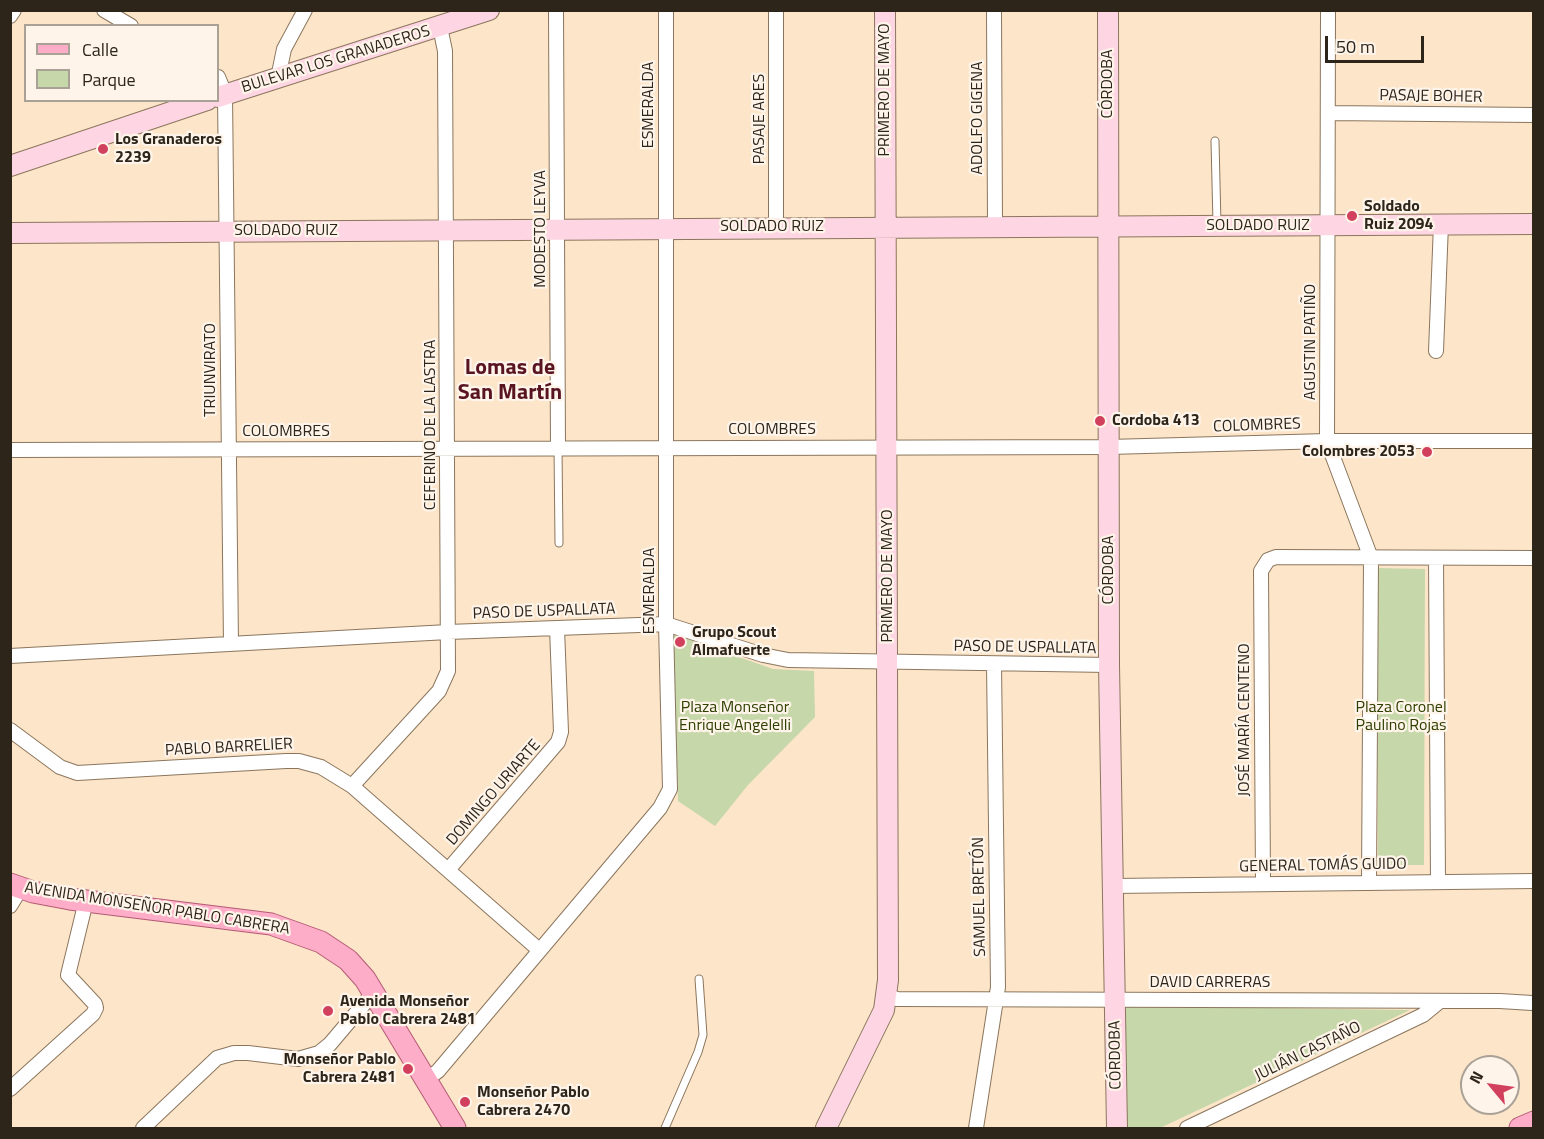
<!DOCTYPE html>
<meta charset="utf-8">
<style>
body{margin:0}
#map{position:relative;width:1544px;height:1139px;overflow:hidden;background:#fce5c9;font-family:"Titillium Web",sans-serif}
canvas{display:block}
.frame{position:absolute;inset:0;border:12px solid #2d241a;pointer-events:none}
.legend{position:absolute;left:24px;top:24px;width:195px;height:78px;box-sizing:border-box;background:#fef4e9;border:2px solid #aaa196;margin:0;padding:8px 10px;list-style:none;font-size:18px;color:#2d241a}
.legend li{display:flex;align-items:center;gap:12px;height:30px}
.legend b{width:30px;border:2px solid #aaa196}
.north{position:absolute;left:1460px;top:1055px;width:60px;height:60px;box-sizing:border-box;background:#fef4e9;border:2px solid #aaa196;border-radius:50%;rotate:299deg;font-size:16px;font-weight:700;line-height:24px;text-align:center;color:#2d241a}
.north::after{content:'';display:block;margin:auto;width:21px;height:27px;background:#d1415d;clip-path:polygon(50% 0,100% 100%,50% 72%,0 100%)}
.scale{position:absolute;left:1325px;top:36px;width:99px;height:27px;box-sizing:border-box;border:3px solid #2d241a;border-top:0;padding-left:8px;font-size:18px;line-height:21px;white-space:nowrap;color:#2d241a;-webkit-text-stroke:4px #fef4e9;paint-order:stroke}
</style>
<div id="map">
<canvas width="1544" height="1139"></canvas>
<div class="frame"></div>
<ul class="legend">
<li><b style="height:8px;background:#feadc8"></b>Calle</li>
<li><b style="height:16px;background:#c6d7aa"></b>Parque</li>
</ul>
<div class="north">N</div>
<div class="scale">50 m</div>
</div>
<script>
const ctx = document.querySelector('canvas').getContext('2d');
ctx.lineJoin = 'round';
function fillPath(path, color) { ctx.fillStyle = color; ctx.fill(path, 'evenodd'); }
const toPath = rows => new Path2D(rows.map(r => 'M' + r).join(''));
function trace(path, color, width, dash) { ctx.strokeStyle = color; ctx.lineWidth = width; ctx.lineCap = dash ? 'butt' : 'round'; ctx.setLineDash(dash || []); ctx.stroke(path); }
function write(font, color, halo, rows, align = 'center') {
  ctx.font = font + ' "Titillium Web",sans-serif'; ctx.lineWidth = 4.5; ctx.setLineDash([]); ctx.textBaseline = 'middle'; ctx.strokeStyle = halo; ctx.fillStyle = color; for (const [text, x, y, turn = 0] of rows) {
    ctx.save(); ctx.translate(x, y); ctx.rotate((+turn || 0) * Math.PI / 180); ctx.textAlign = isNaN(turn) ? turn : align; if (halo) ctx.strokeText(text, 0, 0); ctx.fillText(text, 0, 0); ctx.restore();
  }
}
fillPath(toPath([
 [1377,568,1425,569,1424,865,1378,865],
 [673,634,773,669,814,671,815,717,748,785,715,826,678,801],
 [1124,1006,1410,1010,1160,1128,1127,1128]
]), '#c6d7aa');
const service = toPath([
 [1215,141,1217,224],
 [558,447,559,543],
 [665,1128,698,1052,703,1035,699,979]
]);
const minor = toPath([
 [104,10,131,26],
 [556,10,558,447],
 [994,10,995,226],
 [1328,10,1327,441,1371,558,1369,881],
 [10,16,14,10],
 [218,77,225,94,231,644],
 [278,78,284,49,305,10],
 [1328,113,1534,115],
 [776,227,776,10],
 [1436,351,1441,224],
 [10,450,1109,447,1327,441,1534,441],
 [1436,558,1438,881],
 [10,656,448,632,666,624,763,655,788,660,1109,665],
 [10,730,60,767,77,773,286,761,299,761,321,767,352,786,538,949],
 [352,786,439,691,448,671,445,51,440,27],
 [448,870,558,742,561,732,557,628],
 [1263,883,1261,571,1268,560,1276,557,1534,558],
 [1113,886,1534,881],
 [10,906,21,888],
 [887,996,897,999,1500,1001,1532,1003],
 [426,1080,438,1071,660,808,670,789,666,624,666,10],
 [10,1089,93,1014,96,1008,95,1004,68,975,86,901],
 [143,1128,217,1058,234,1053,248,1053,298,1059,319,1053,330,1044,374,992],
 [976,1128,998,987,994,664],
 [1187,1128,1423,1015,1440,1001]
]);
const secondary = toPath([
 [1108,10,1109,665,1117,1128],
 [218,97,489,10],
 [10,166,207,100],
 [10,233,1534,224],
 [826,1128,884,1010,888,980,885,10]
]);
const primary = toPath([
 [10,884,33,892,70,899,271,924,321,942,348,960,365,979,455,1128],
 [1520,1128,1534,1122]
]);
trace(service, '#8b765d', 9);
trace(minor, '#8b765d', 16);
trace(secondary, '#8b765d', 22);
trace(primary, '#b45a73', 23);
trace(service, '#fff', 7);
trace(minor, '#fff', 14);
trace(secondary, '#fed6e3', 20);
trace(primary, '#feadc8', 21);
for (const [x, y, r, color] of [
 [103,149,6,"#d1415d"],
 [1352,216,6,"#d1415d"],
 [1100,421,6,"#d1415d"],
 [1427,452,6,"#d1415d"],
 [680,642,6,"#d1415d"],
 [328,1011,6,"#d1415d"],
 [408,1069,6,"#d1415d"],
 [465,1102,6,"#d1415d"]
]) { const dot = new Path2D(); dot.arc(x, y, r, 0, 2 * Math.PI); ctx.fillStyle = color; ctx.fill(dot); trace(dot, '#fef4e9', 2); }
write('16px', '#2d241a', '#fef4e9', [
 ["BULEVAR LOS GRANADEROS",336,60,-17],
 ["CÓRDOBA",1108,84,-90],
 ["PRIMERO DE MAYO",885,90,-90],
 ["PASAJE BOHER",1431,97,1],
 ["ESMERALDA",649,105,-90],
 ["ADOLFO GIGENA",978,118,-90],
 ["PASAJE ARES",760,119,-90],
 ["SOLDADO RUIZ",1258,226],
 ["SOLDADO RUIZ",772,227],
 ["MODESTO LEYVA",541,229,-90],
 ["SOLDADO RUIZ",286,231],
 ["AGUSTIN PATIÑO",1311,342,-90],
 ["TRIUNVIRATO",211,370,-90],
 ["CEFERINO DE LA LASTRA",431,425,-90],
 ["COLOMBRES",1257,426,-2],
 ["COLOMBRES",772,430],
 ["COLOMBRES",286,432],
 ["CÓRDOBA",1109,570,-90],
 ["PRIMERO DE MAYO",888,576,-90],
 ["ESMERALDA",650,591,-90],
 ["PASO DE USPALLATA",544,612,-2],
 ["PASO DE USPALLATA",1025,648,1],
 ["JOSÉ MARÍA CENTENO",1245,720,-90],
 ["PABLO BARRELIER",229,748,-3],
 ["DOMINGO URIARTE",494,793,-49],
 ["GENERAL TOMÁS GUIDO",1323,866,-1],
 ["SAMUEL BRETÓN",980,897,-91],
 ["AVENIDA MONSEÑOR PABLO CABRERA",157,909,9],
 ["DAVID CARRERAS",1210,983],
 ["JULIÁN CASTAÑO",1308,1052,-26],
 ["CÓRDOBA",1116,1055,-91]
]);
write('bold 16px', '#2d241a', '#fef4e9', [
 ["Los Granaderos",115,140],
 ["2239",115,158],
 ["Soldado",1364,207],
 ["Ruiz 2094",1364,225],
 ["Cordoba 413",1112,421],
 ["Colombres 2053",1415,452,"right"],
 ["Grupo Scout",692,633],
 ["Almafuerte",692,651],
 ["Avenida Monseñor",340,1002],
 ["Pablo Cabrera 2481",340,1020],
 ["Monseñor Pablo",396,1060,"right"],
 ["Cabrera 2481",396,1078,"right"],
 ["Monseñor Pablo",477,1093],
 ["Cabrera 2470",477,1111]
], 'left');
write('16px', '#2e3f02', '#fef4e9', [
 ["Plaza Monseñor",735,708],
 ["Enrique Angelelli",735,726],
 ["Plaza Coronel",1401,708],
 ["Paulino Rojas",1401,726]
]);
write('bold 22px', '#591422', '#fef4e9', [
 ["Lomas de",510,369],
 ["San Martín",510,394]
]);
</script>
